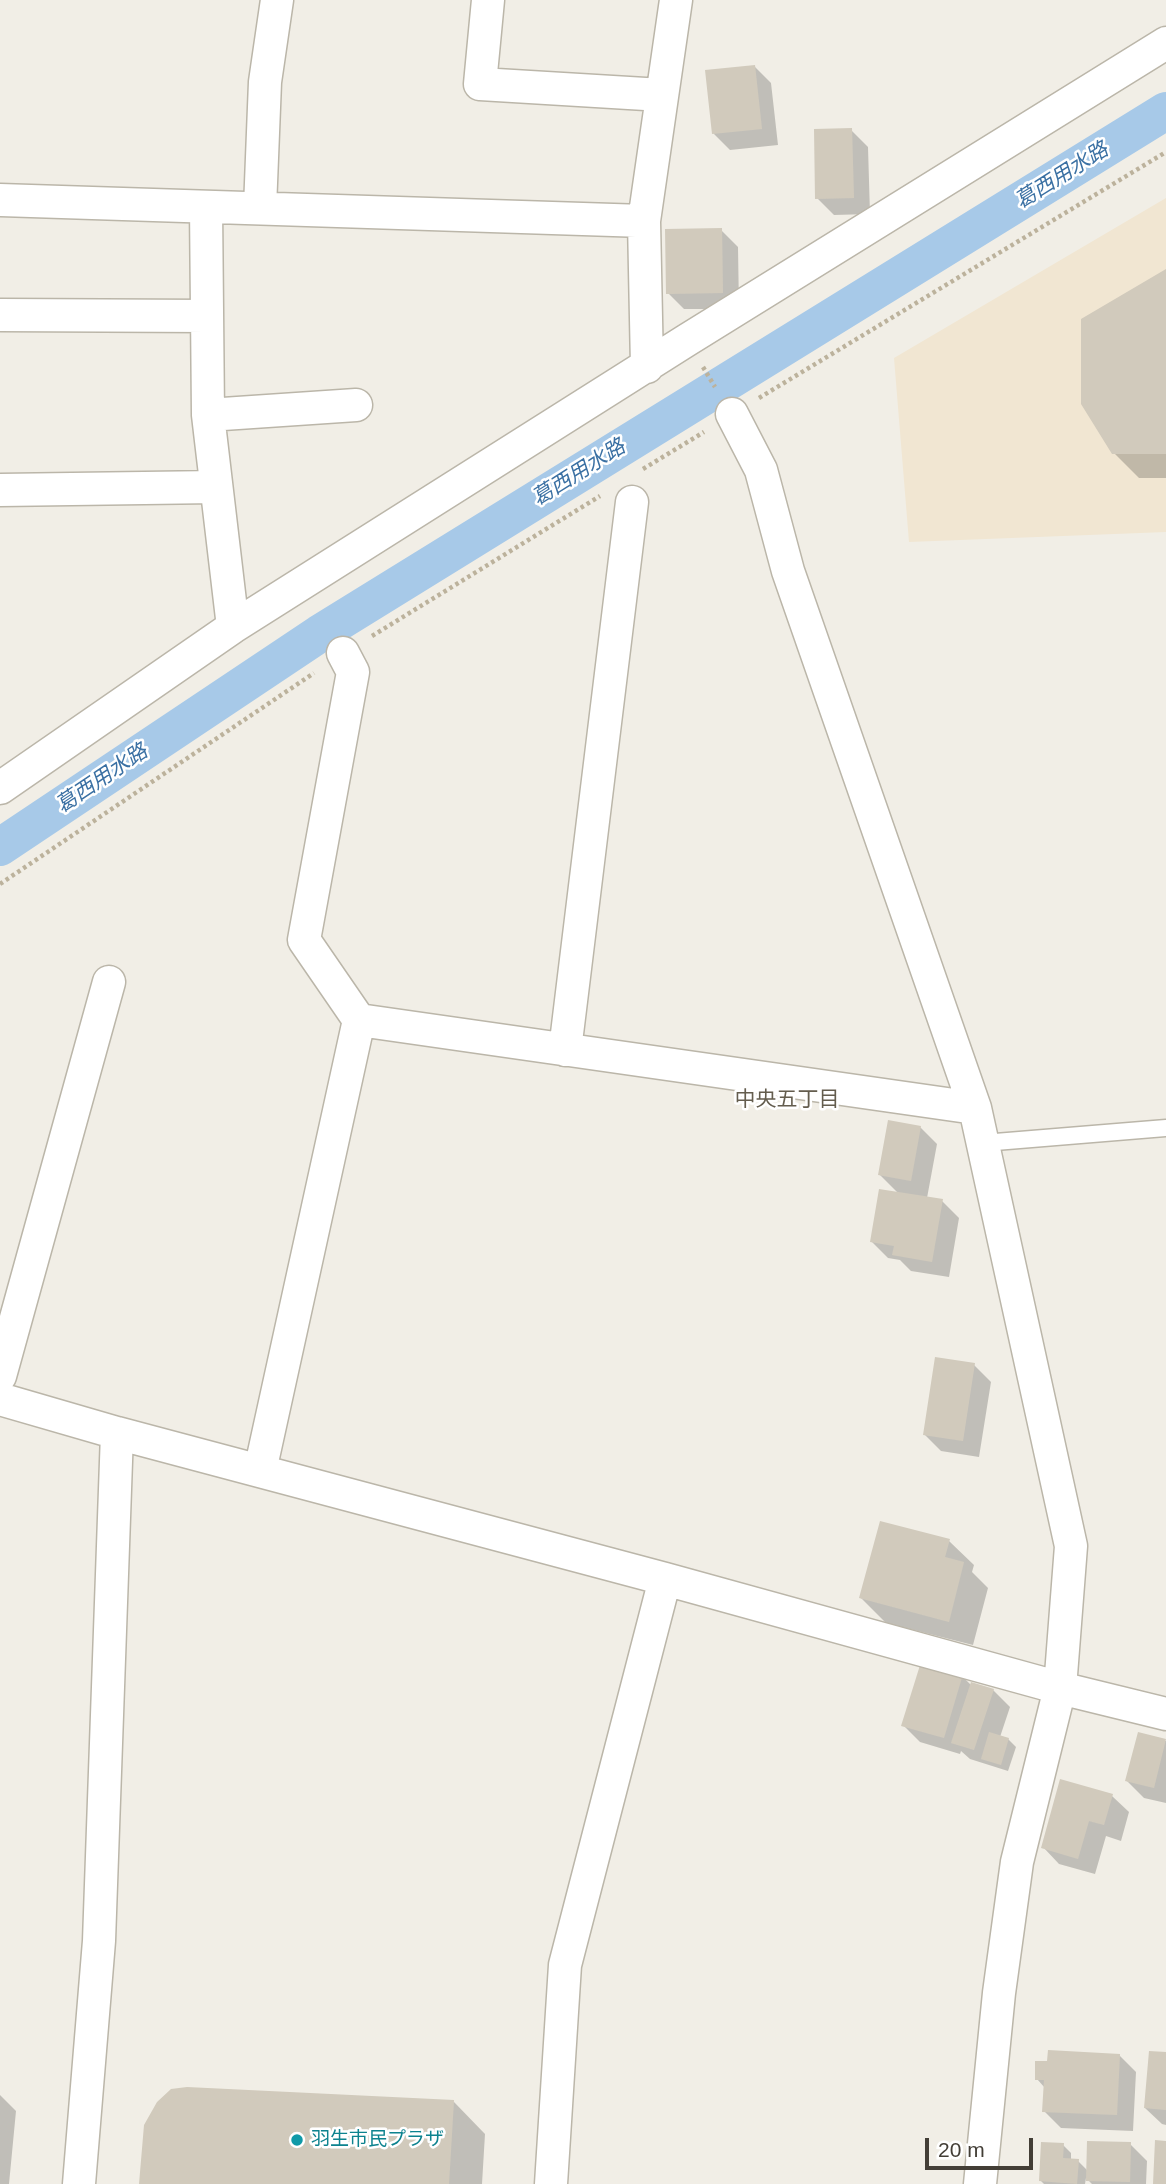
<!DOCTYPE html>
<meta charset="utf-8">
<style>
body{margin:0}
#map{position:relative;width:1166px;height:2184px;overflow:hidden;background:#f1eee6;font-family:Arial,sans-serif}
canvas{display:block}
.scale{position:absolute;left:925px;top:2138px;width:108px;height:32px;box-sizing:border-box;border:4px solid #433e36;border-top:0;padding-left:9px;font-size:21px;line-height:24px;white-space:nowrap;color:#433e36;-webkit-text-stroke:5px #fff;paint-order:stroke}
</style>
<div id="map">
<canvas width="1166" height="2184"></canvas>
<div class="scale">20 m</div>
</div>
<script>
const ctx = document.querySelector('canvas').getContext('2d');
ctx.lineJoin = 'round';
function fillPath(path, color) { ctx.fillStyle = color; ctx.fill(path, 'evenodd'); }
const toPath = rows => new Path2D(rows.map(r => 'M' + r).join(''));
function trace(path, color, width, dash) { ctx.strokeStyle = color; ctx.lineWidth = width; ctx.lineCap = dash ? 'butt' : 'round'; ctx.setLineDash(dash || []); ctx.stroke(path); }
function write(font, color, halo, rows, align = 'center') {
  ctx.font = font + ' Arial,"Noto Sans JP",sans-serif'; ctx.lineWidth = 5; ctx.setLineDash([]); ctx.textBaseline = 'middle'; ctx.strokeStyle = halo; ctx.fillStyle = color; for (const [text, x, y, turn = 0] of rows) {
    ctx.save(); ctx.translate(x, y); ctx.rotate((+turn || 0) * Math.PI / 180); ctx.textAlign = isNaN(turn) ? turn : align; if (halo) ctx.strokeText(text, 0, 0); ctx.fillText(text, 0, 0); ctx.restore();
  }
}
fillPath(toPath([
 [1166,198,1166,532,909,542,894,358]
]), '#f1e6d2');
fillPath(toPath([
 [754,66,771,83,778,145,730,150,713,133],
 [851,130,868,147,870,214,834,215,817,198],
 [721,230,738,247,739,309,684,309,668,293],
 [1166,271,1166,478,1139,478,1114,453],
 [920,1127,937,1144,927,1198,942,1201,959,1218,949,1277,911,1271,900,1260,888,1258,872,1242,899,1194,880,1175],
 [974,1365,991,1382,979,1457,941,1451,924,1434],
 [949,1541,974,1565,972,1572,988,1588,973,1645,886,1623,861,1598],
 [962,1676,971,1685,993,1690,1010,1707,1000,1737,1008,1739,1016,1747,1008,1771,970,1759,961,1751,960,1754,920,1742,903,1725],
 [1139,1734,1166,1741,1166,1803,1144,1798,1127,1781],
 [1112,1796,1129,1812,1121,1841,1106,1836,1095,1874,1059,1864,1043,1847],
 [1166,2054,1166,2125,1162,2124,1145,2108],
 [1119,2055,1136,2072,1133,2131,1061,2128,1044,2111,1045,2088,1037,2079],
 [0,2095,16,2111,9,2184,0,2184],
 [454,2102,485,2134,482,2184,141,2184],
 [1130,2144,1147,2161,1146,2184,1092,2184,1086,2178,1085,2184,1044,2184,1040,2180,1063,2145,1071,2153,1071,2161,1078,2161,1088,2171]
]), '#0003');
trace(toPath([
 [0,847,319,634,1166,111]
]), '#a7c9e8', 38);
fillPath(toPath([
 [755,65,762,129,712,134,705,70],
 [852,128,854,198,815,199,814,129],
 [722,228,723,293,666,294,665,229],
 [1166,269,1166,454,1112,454,1081,404,1081,319],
 [888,1120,921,1126,911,1181,878,1175],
 [879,1189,943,1199,932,1262,892,1255,894,1246,870,1242],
 [935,1357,975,1363,963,1441,923,1435],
 [880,1521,950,1539,945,1557,964,1562,949,1622,859,1598],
 [921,1662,963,1674,944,1738,901,1726],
 [971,1682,994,1689,974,1750,951,1743],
 [989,1732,1009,1738,1001,1765,981,1759],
 [1138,1732,1166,1739,1154,1788,1125,1781],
 [1060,1779,1113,1794,1104,1825,1089,1821,1078,1859,1041,1848],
 [1048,2050,1120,2054,1117,2115,1042,2112,1044,2080,1035,2080,1035,2061,1047,2061],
 [1149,2051,1166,2052,1166,2110,1144,2108],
 [187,2087,454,2100,449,2184,139,2184,144,2125,157,2102,171,2089],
 [1155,2140,1166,2141,1166,2184,1153,2184],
 [1087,2141,1131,2142,1130,2182,1086,2181],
 [1041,2142,1064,2143,1063,2158,1079,2159,1077,2184,1039,2181]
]), '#d1cabc');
const lane = toPath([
 [983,1143,1166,1128]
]);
const street = toPath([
 [488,0,480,84,662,95],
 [0,200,644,221],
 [206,207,208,415,233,627],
 [260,208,265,82,277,0],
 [0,315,207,316],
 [647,367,644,221,676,0],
 [732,414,761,470,788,571,975,1108,1071,1546,1060,1688,1017,1862,999,1993,980,2184],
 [208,415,356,405],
 [0,490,216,487],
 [0,788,233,627,687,340,1166,43],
 [359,1020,975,1108],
 [565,1050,632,502],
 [0,1376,109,982],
 [0,1399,117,1433,665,1579,1060,1688,1166,1714],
 [260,1471,359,1020,304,940,353,672,343,653],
 [79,2184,99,1941,117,1433],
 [551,2184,565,1965,665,1579]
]);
trace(lane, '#bbb6a9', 19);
trace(street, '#bbb6a9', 35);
trace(toPath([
 [703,367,715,387],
 [759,398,1166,152],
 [643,469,704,432],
 [372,636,600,496],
 [0,884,314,673]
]), '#bcb29c', 4.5, [3.5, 3.5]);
trace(lane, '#fff', 16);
trace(street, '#fff', 32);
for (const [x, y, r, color] of [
 [297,2140,7,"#0f9aa8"]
]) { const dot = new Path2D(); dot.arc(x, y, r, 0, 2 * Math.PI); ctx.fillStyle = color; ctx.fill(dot); trace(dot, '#fff', 2.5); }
write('19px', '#0d838f', '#fff', [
 ["羽生市民プラザ",311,2140]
], 'left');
write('italic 21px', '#3a70a3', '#fff', [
 ["葛西用水路",1062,176,-32],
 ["葛西用水路",579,473,-32],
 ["葛西用水路",102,779,-34]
]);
write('21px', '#645d4e', '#fff', [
 ["中央五丁目",787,1100]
]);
</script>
